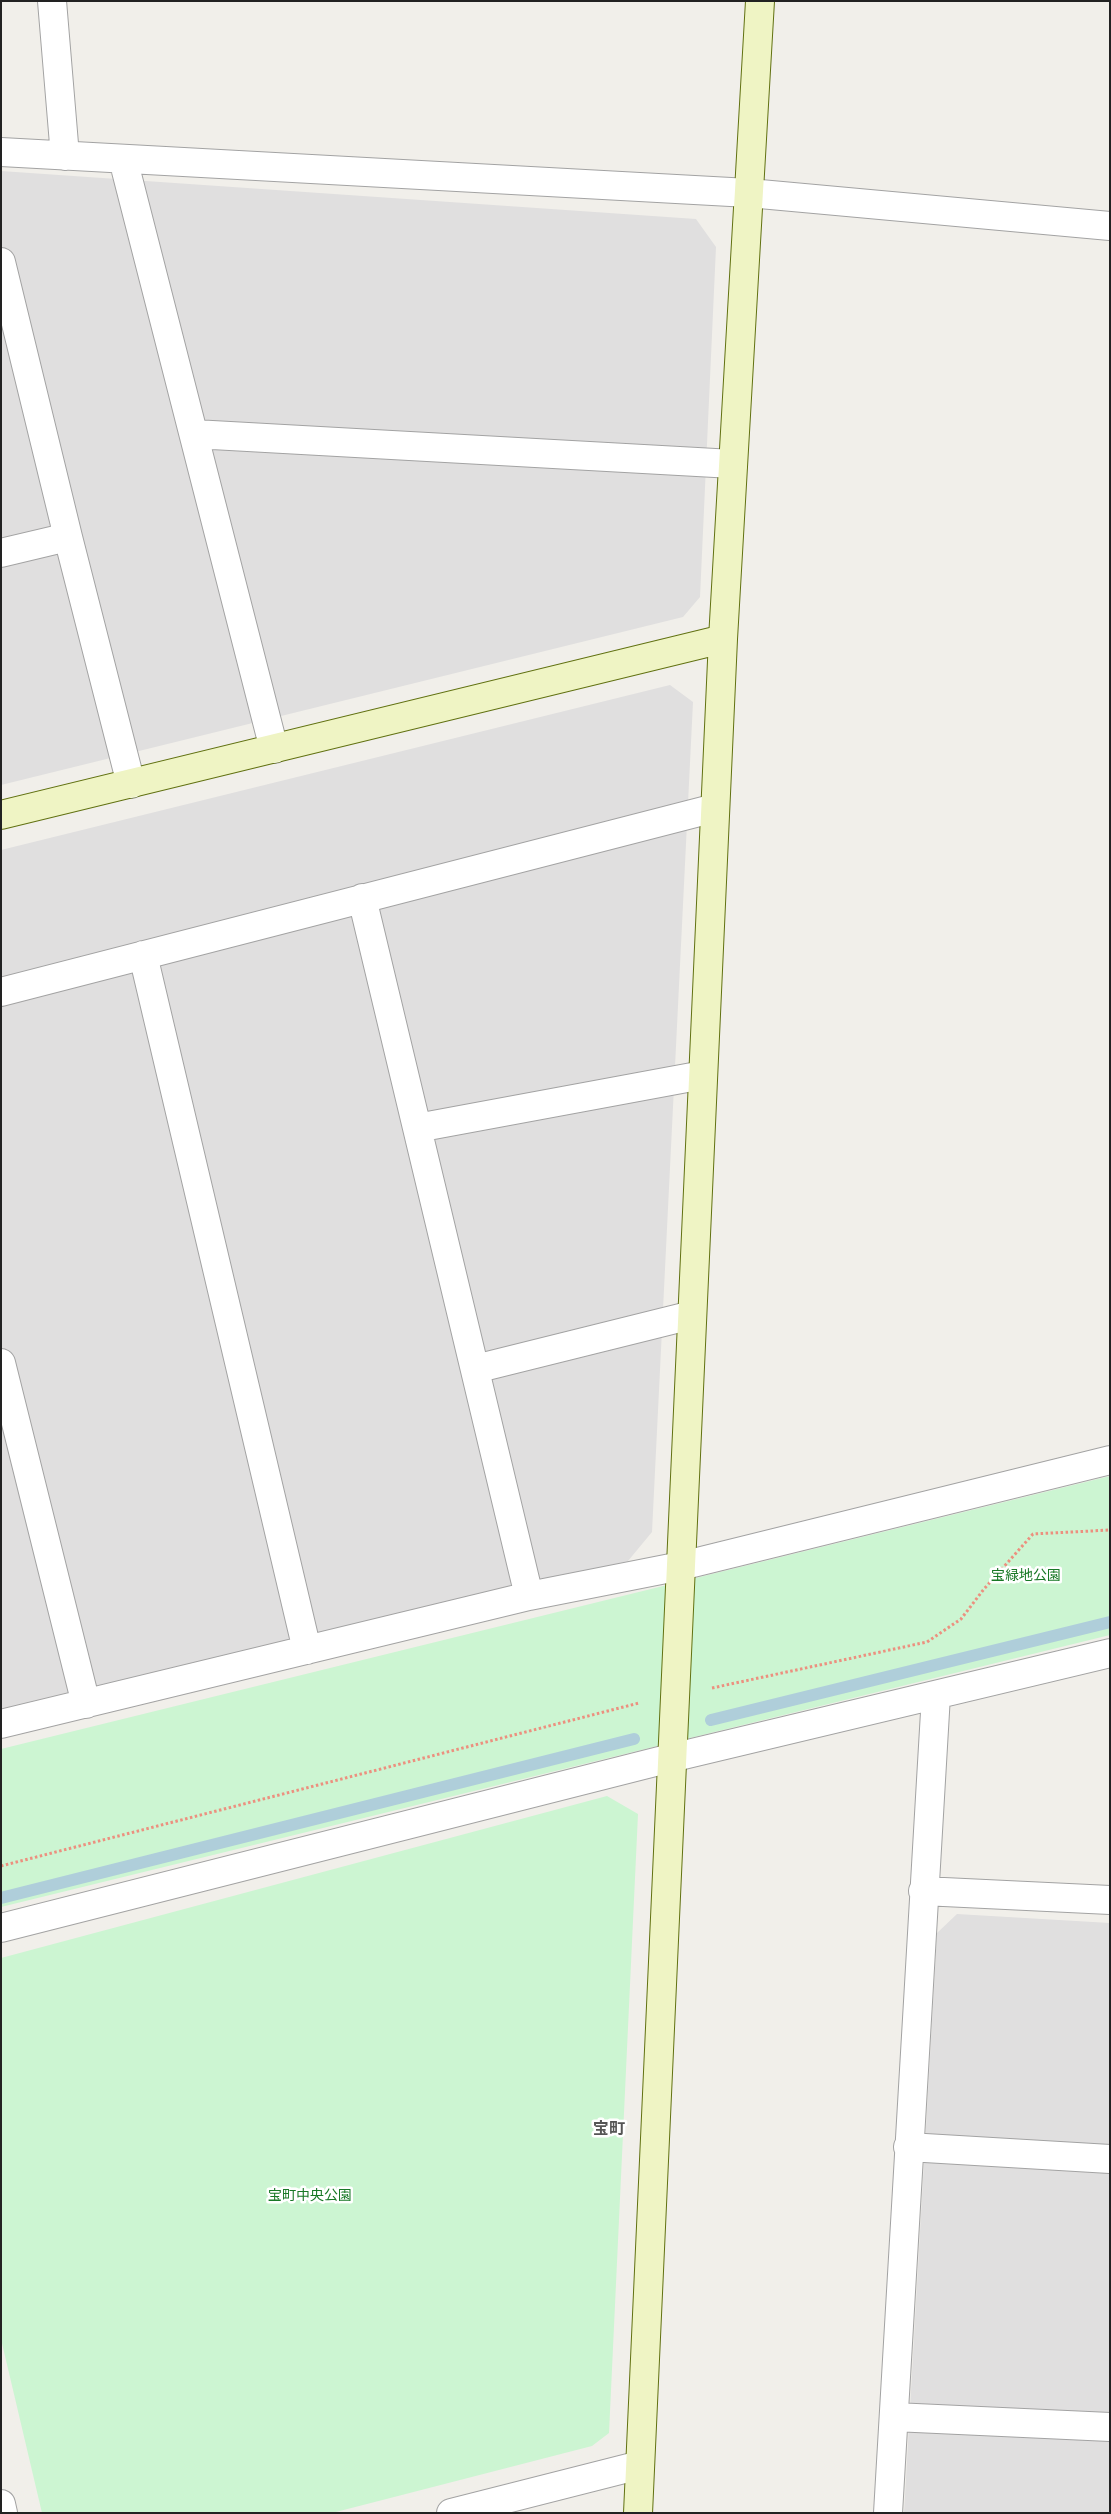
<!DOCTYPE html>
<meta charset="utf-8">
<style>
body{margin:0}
#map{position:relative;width:1111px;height:2514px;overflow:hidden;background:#f1efea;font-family:"Alegreya Sans",sans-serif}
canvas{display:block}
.frame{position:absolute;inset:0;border:2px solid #222;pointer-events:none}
</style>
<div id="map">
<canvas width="1111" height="2514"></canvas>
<div class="frame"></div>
</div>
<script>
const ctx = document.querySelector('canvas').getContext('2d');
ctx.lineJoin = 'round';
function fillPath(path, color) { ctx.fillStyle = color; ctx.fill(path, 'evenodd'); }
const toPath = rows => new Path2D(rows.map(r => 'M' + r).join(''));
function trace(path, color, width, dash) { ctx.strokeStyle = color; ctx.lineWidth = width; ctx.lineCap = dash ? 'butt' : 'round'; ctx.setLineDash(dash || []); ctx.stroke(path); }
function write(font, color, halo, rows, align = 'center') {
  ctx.font = font + ' "Alegreya Sans","Noto Sans JP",sans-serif'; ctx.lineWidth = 5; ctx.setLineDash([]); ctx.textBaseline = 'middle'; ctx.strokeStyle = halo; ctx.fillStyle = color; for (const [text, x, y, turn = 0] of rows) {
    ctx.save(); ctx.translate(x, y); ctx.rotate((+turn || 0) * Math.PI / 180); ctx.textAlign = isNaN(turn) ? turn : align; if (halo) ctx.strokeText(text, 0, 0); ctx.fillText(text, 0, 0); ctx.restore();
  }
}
fillPath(toPath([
 [1,171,696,219,716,247,700,597,683,617,1,785],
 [670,685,693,702,652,1532,628,1561,1,1713,1,850],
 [957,1914,1110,1923,1110,2513,904,2513,937,1933]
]), '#e0dfdf');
fillPath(toPath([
 [1110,1476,1110,1635,1,1907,1,1749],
 [607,1796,638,1814,609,2433,592,2446,332,2513,42,2513,1,2339,1,1958]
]), '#ccf5d2');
trace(toPath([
 [711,1720,1110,1622],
 [1,1898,634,1739]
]), '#afceda', 12);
const street = toPath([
 [52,1,65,156],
 [1,152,749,193,1110,226],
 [123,159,274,749],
 [1,262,68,537,131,784],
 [194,434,733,464],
 [1,553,68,537],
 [362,898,529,1596],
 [143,955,307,1650],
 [1,992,715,808],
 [417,1128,703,1075],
 [1,1363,86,1704],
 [475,1369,692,1315],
 [1,1724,529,1596,681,1566,1110,1460],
 [923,1891,1110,1900],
 [1,1928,671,1758,1110,1653],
 [908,2147,1110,2159],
 [894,2417,1110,2427],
 [1,2504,3,2513],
 [451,2513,640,2465],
 [888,2513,936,1695]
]);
const secondary = toPath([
 [1,815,723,639],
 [638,2513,723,639,760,1]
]);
trace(street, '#a3a3a3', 30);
trace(secondary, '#617111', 30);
trace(toPath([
 [712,1688,927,1642,961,1619,984,1589,1033,1534,1110,1530],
 [1,1866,639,1703]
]), '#ec907f', 3, [2.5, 2.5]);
trace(street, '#fff', 28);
trace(secondary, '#eff4c4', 28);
write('14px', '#187825', '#fff', [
 ["宝緑地公園",1026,1576],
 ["宝町中央公園",310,2196]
]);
write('bold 16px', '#555', '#fff', [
 ["宝町",609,2129]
]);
</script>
